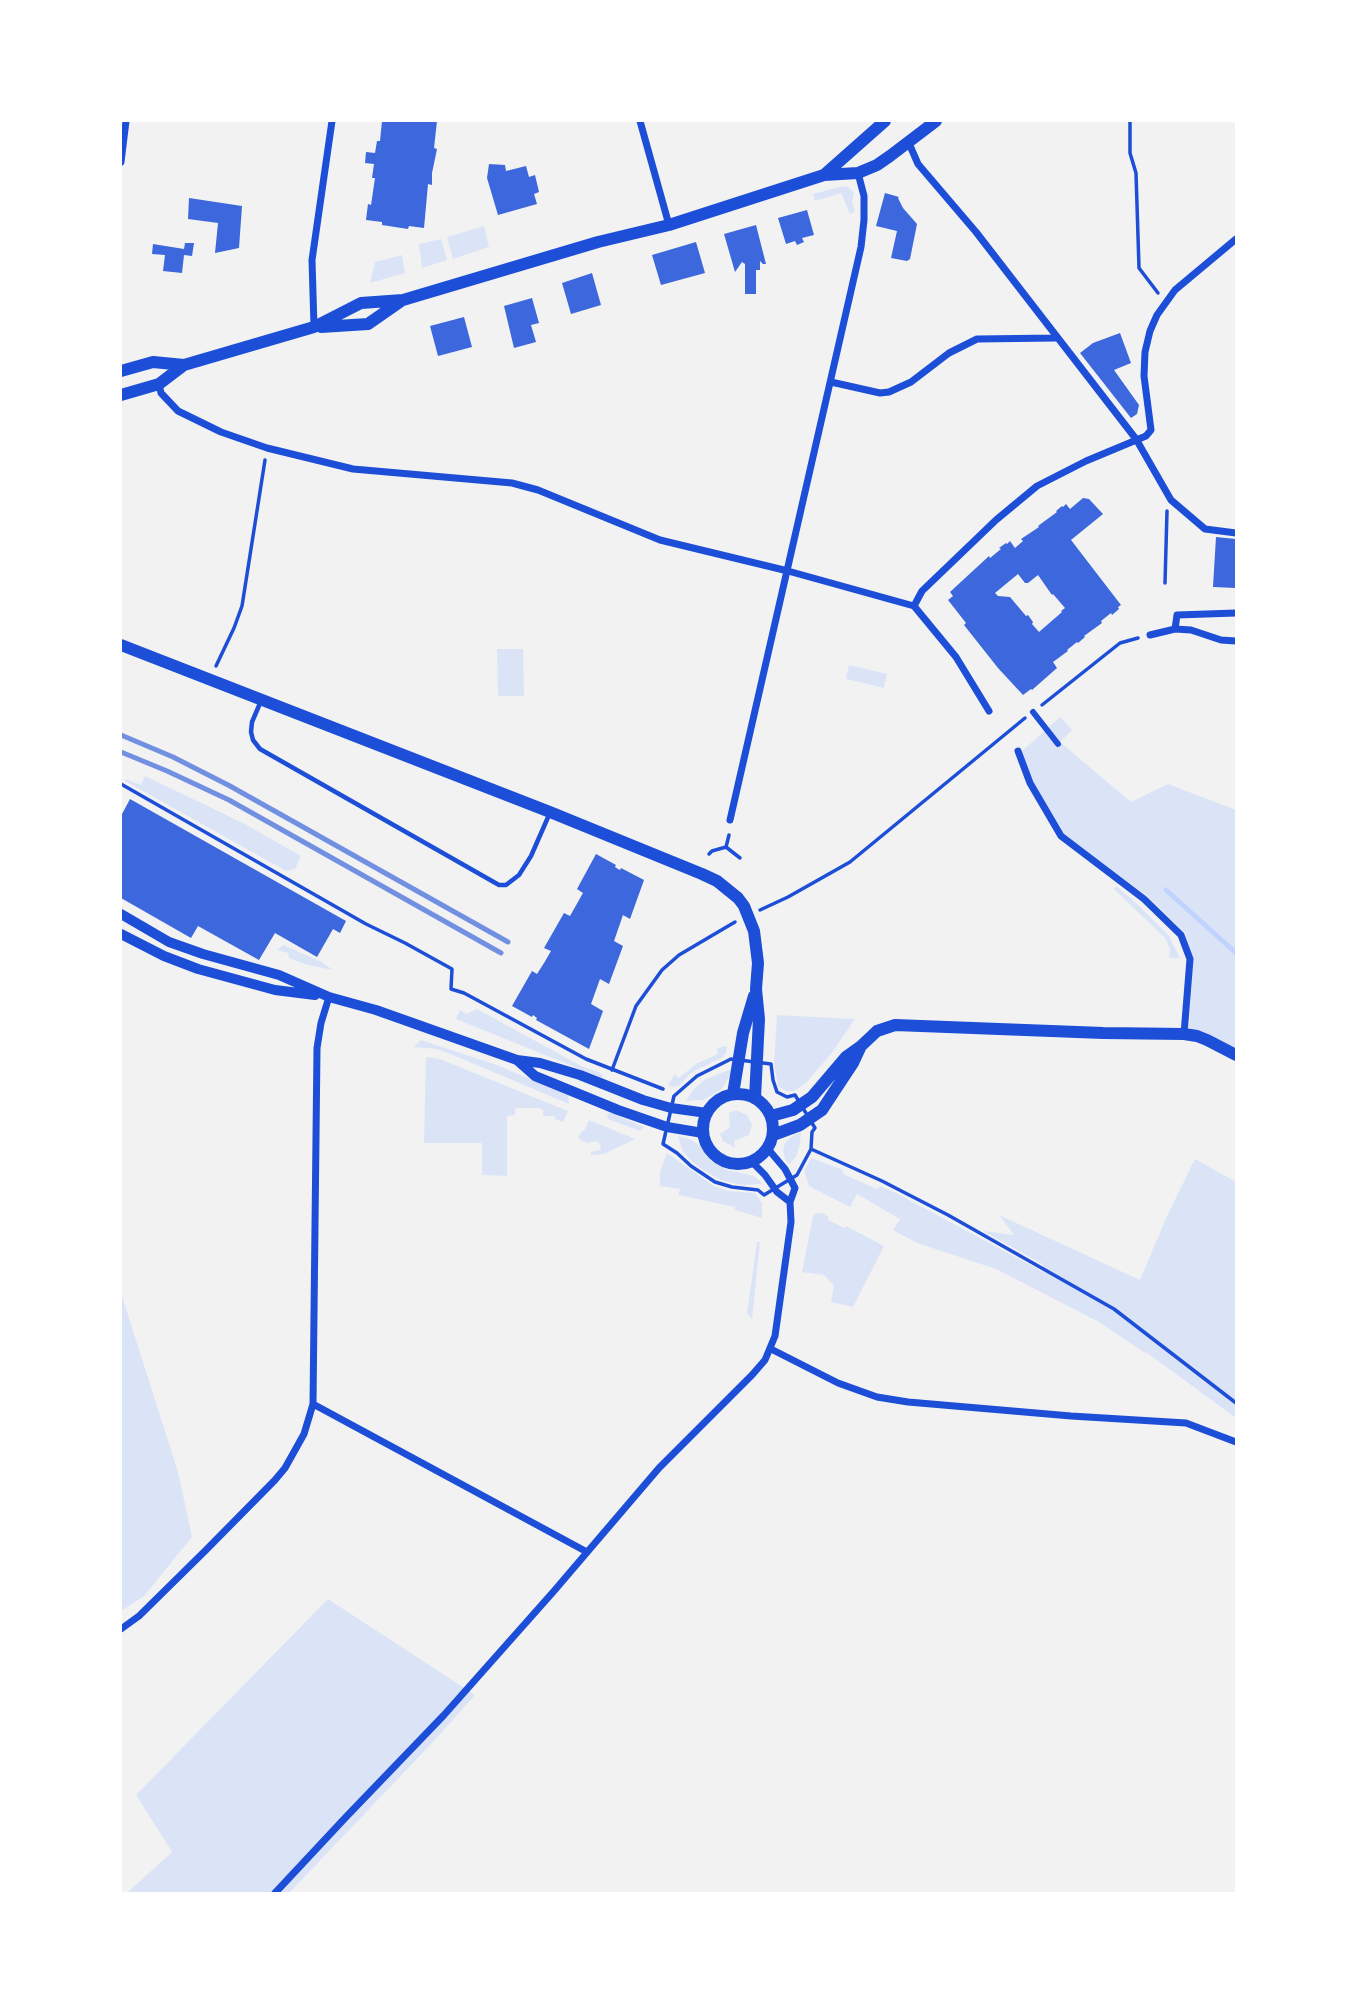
<!DOCTYPE html>
<style>
body{margin:0}
#map{position:relative;width:1357px;height:2014px;overflow:hidden;background:#f2f2f2;font-family:"Alegreya Sans",sans-serif}
canvas{display:block}
.frame{position:absolute;inset:0;border:122px solid #fff;pointer-events:none}
</style>
<div id="map">
<canvas width="1357" height="2014"></canvas>
<div class="frame"></div>
</div>
<script>
const ctx = document.querySelector('canvas').getContext('2d');
ctx.lineJoin = 'round';
function fillPath(path, color) { ctx.fillStyle = color; ctx.fill(path, 'evenodd'); }
const toPath = rows => new Path2D(rows.map(r => 'M' + r).join(''));
function trace(path, color, width, dash) { ctx.strokeStyle = color; ctx.lineWidth = width; ctx.lineCap = dash ? 'butt' : 'round'; ctx.setLineDash(dash || []); ctx.stroke(path); }
fillPath(toPath([
 [843,186,848,187,854,193,852,202,855,212,850,214,841,193,815,201,813,194],
 [484,226,489,247,453,259,447,237],
 [441,239,447,260,422,268,419,244],
 [402,255,405,273,370,283,375,262],
 [497,649,523,649,524,696,498,696],
 [849,665,887,674,884,688,846,679],
 [1060,717,1072,730,1060,742,1131,802,1168,784,1236,810,1236,1050,1189,1028,1193,959,1185,933,1147,896,1064,835,1031,780,1020,753],
 [145,776,243,823,301,856,295,869,286,871,125,781,126,779,141,785],
 [1116,886,1133,900,1169,936,1180,958,1169,958,1170,949,1165,938,1114,889],
 [283,945,320,961,333,970,308,965,289,958,288,953,277,950],
 [477,1009,583,1067,599,1072,603,1076,602,1078,456,1019,460,1010,466,1014],
 [777,1016,777,1015,855,1019,831,1054,805,1084,794,1091,786,1091,778,1086,774,1063],
 [421,1040,497,1065,568,1095,569,1104,460,1058,437,1049,413,1047],
 [727,1046,726,1053,722,1058,700,1068,690,1074,679,1086,673,1087,668,1085,675,1074,679,1078,696,1064,718,1054,717,1048],
 [426,1057,440,1059,568,1111,563,1122,555,1119,555,1116,543,1116,543,1110,539,1108,515,1108,515,1115,507,1116,507,1176,482,1175,482,1143,424,1143],
 [731,1069,729,1077,722,1089,703,1100,686,1101,693,1090,704,1080],
 [736,1110,747,1115,752,1125,749,1135,734,1141,735,1148,723,1141,720,1134,730,1127,729,1113],
 [609,1113,611,1113,644,1127,640,1131,608,1119,607,1115],
 [589,1120,635,1139,604,1154,590,1155,591,1152,600,1150,601,1146,597,1141,588,1143,580,1140,578,1136,585,1129],
 [801,1131,800,1144,796,1157,789,1164,785,1159,783,1151,785,1143,792,1136],
 [678,1136,690,1139,699,1145,709,1159,718,1165,727,1170,754,1176,760,1181,762,1184,741,1185,721,1180,703,1170,691,1161,682,1150],
 [667,1153,714,1186,729,1191,755,1193,762,1203,762,1218,735,1210,735,1207,678,1195,680,1189,660,1186,660,1172],
 [811,1158,843,1170,843,1174,877,1189,880,1186,896,1193,1047,1274,1042,1264,983,1231,1014,1235,999,1215,1140,1280,1167,1216,1195,1159,1236,1182,1236,1418,1146,1352,1145,1353,1099,1322,996,1269,917,1243,893,1230,900,1219,857,1194,850,1207,809,1186,804,1171],
 [822,1213,829,1217,828,1220,845,1228,846,1226,884,1246,853,1307,831,1302,834,1286,824,1275,802,1272,813,1216,815,1214],
 [757,1242,760,1242,752,1319,747,1313],
 [121,1293,178,1472,192,1537,144,1596,121,1611],
 [328,1599,475,1695,433,1742,289,1893,127,1893,172,1852,136,1795]
]), '#dbe4f7');
trace(toPath([
 [1166,890,1236,953]
]), '#bfd3fe', 5);
fillPath(toPath([
 [382,121,437,121,434,148,437,149,432,173,432,185,428,184,424,228,409,226,408,229,382,225,382,222,366,220,368,204,371,205,375,178,372,178,374,164,365,163,366,152,375,153,377,141,380,141],
 [489,164,505,165,506,171,526,166,529,177,535,175,539,192,534,194,537,204,498,215,487,178],
 [885,193,899,197,898,198,903,208,917,224,910,259,907,261,891,258,897,231,876,226],
 [189,198,242,206,239,248,215,253,218,223,188,219],
 [807,210,814,235,802,238,804,242,797,245,795,241,786,244,778,218],
 [756,225,766,264,763,264,760,261,760,270,756,270,756,294,745,294,745,264,742,262,735,272,724,234],
 [696,242,705,273,661,285,652,255],
 [185,243,194,243,192,256,184,255,182,273,163,271,165,255,152,254,153,244,184,249],
 [592,273,601,305,571,314,562,283],
 [532,298,539,323,531,325,536,342,514,348,504,306],
 [464,317,472,347,438,356,430,326],
 [1120,333,1131,363,1114,370,1139,405,1137,414,1131,418,1080,353,1093,343],
 [1083,498,1089,499,1103,514,1071,540,1121,605,1118,607,1119,609,1112,615,1111,613,1101,621,1102,623,1084,636,1085,637,1078,643,1077,642,1067,650,1068,651,1053,662,1057,668,1032,690,1031,689,1023,695,998,668,964,625,966,623,948,600,953,596,950,592,989,556,990,558,1001,549,999,548,1006,543,1007,544,1010,541,1015,548,1023,541,1021,539,1039,527,1038,526,1057,512,1056,511,1062,506,1063,507,1066,504,1070,509],
 [1018,574,1025,583,1028,583,1038,575,1052,595,1053,594,1065,608,1061,611,1062,612,1039,632,1032,624,1033,622,1028,615,1026,616,1010,597,998,596,995,593],
 [1216,537,1236,539,1236,588,1213,587],
 [130,799,346,921,340,933,333,929,317,957,275,933,259,960,198,926,191,938,121,898,121,816],
 [596,854,616,865,615,867,618,869,620,870,621,868,644,880,630,919,623,915,614,941,623,946,609,984,600,979,591,1004,603,1011,589,1049,536,1020,537,1018,533,1015,532,1017,512,1006,532,971,537,974,544,963,551,951,544,948,564,913,570,916,583,893,577,889]
]), '#3d67dc');
trace(toPath([
 [1130,121,1130,153,1136,173,1139,268,1158,293],
 [1165,583,1167,511],
 [216,666,234,628,242,606,265,460],
 [1042,705,1120,643,1138,638],
 [121,784,366,924,405,943,452,969,451,989,464,993,477,1000,586,1059,663,1089],
 [726,847,740,858],
 [726,847,729,835],
 [709,854,712,851,726,847],
 [760,910,788,897,850,862,1025,718],
 [731,1059,771,1064,773,1080,777,1092,787,1097,795,1095,815,1128,812,1132,811,1149,797,1175,764,1195,758,1190,732,1187,715,1182,691,1166,677,1153,663,1144,674,1096,697,1076,731,1059],
 [612,1070,636,1006,662,970,679,955,735,922],
 [811,1149,882,1181,948,1215,1114,1309,1236,1403]
]), '#1d4ed8', 3.5);
trace(toPath([
 [261,701,252,722,251,732,253,740,260,749,499,885,506,885,519,875,531,856,549,815]
]), '#1d4ed8', 4.5);
trace(toPath([
 [1033,712,1058,744]
]), '#1d4ed8', 6);
trace(toPath([
 [640,121,669,225],
 [908,141,918,164,976,232,1136,439,1171,500,1205,529,1236,533],
 [121,162,126,121],
 [314,327,312,260,332,121],
 [831,382,880,393,889,392,911,382,949,353,977,339,1056,338],
 [159,384,161,393,178,411,221,432,267,448,353,469,512,483,538,490,660,540,788,571,914,606],
 [914,606,922,591,996,520,1037,486,1086,461,1146,436,1151,430,1144,376,1145,352,1150,331,1157,315,1175,290,1236,239],
 [914,606,956,657,989,711],
 [1175,629,1177,615,1236,613],
 [1150,635,1175,629,1191,630,1221,640,1236,641],
 [1018,751,1030,783,1061,836,1144,899,1181,935,1190,959,1184,1034],
 [730,820,861,247,864,220,864,196,858,173],
 [752,1162,765,1175,777,1192,790,1202],
 [771,1349,838,1383,877,1397,908,1402,1071,1416,1186,1423,1236,1442],
 [313,1404,587,1552],
 [121,1629,139,1616,206,1550,275,1480,285,1468,304,1434,313,1404,317,1048,321,1023,329,997],
 [275,1893,346,1817,444,1715,554,1591,659,1468,752,1375,765,1360,775,1336,791,1222,790,1202,795,1188,785,1169,768,1149]
]), '#1d4ed8', 7);
trace(toPath([
 [121,914,169,942,203,954,279,975,329,997,376,1010,517,1060,540,1063,580,1075,643,1100,671,1108,707,1113],
 [121,934,164,956,198,969,275,990,315,995],
 [517,1060,535,1076,618,1110,667,1127,703,1133]
]), '#1d4ed8', 10);
trace(toPath([
 [824,175,885,121],
 [321,327,368,324,401,301],
 [121,371,153,362,184,365,314,327,361,303,403,300,598,242,669,225,824,175,858,173,877,165,890,156,936,121],
 [121,395,159,384,184,365],
 [121,645,550,812,702,874,717,881,738,898,744,906,754,931,758,963,756,989,759,1019,755,1098],
 '703 1129a35 35 0 1 1 70 0a35 35 0 1 1-70 0Z',
 [733,1094,743,1033,754,996],
 [771,1116,793,1110,812,1097,846,1057,860,1047,877,1031,895,1025,1103,1033,1184,1034,1197,1036,1207,1040,1236,1055],
 [773,1135,800,1125,822,1110,853,1063,860,1048]
]), '#1d4ed8', 12);
trace(toPath([
 [121,735,173,757,230,786,508,942],
 [121,752,167,771,229,800,501,953]
]), '#7290e2', 5);
</script>
